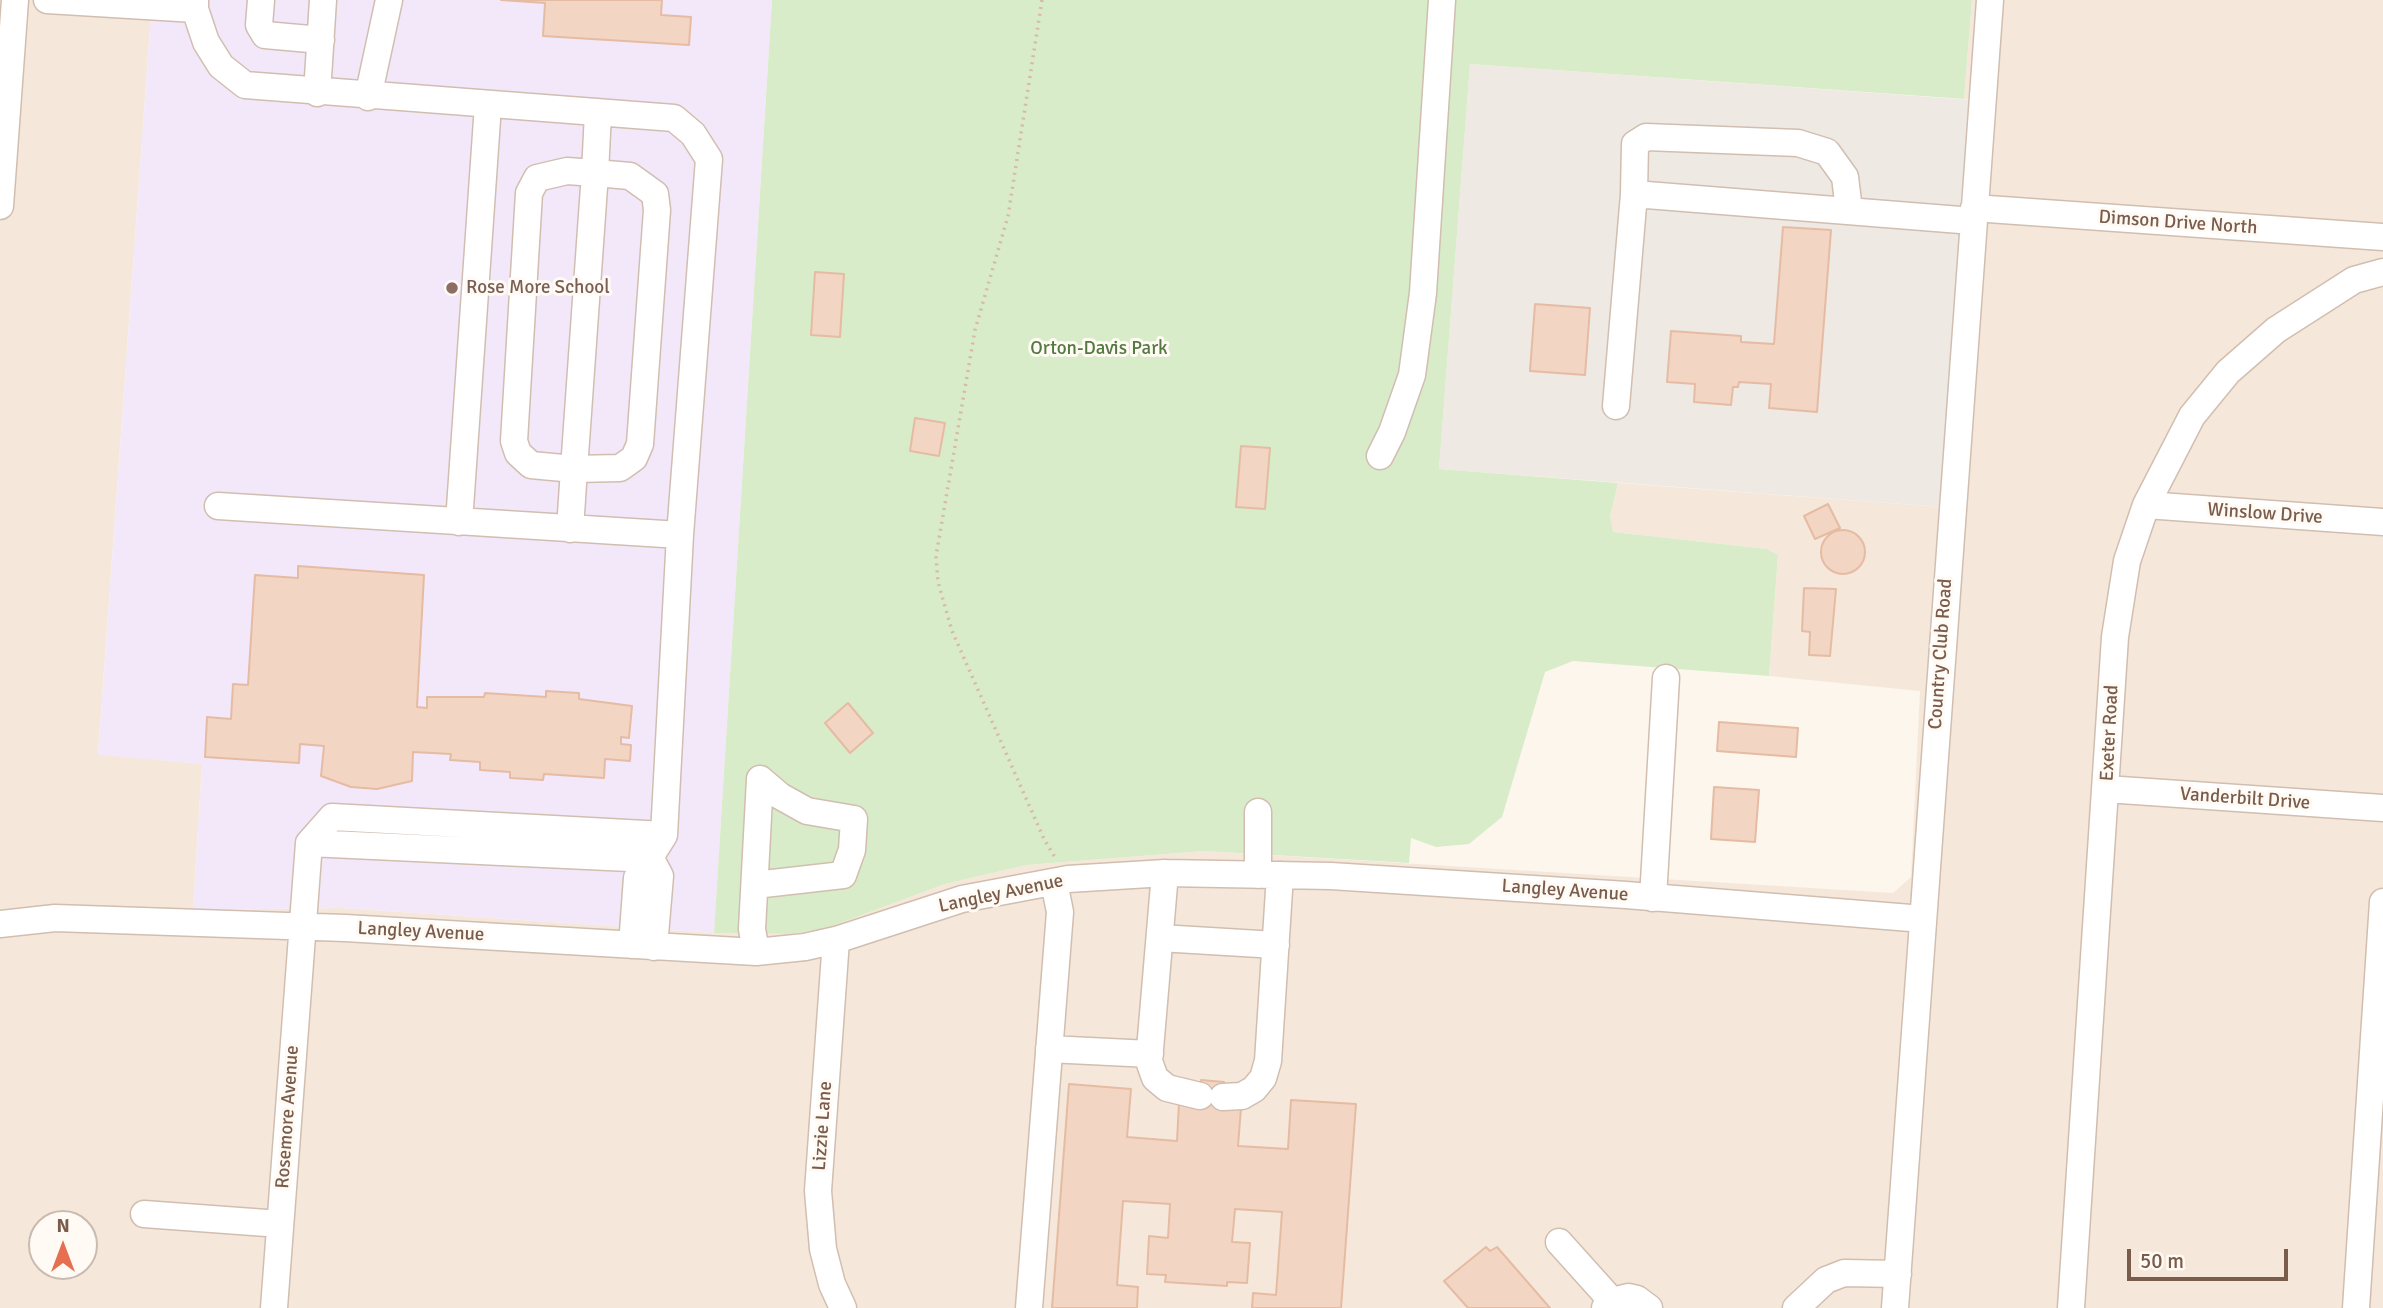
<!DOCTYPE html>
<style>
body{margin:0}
#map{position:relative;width:2383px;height:1308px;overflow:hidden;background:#fdf6ec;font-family:Signika,sans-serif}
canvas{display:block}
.north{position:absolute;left:28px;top:1210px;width:70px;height:70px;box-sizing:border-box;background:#fffaf3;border:2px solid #cabbb1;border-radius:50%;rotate:0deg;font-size:19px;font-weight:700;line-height:28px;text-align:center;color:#7a5c4d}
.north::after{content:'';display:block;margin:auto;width:24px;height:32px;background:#e76f51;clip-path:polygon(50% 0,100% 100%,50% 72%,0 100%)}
.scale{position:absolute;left:2127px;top:1249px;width:161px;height:32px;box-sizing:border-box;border:4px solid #7a5c4d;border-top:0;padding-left:9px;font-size:21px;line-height:24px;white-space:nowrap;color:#7a5c4d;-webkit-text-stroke:5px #fffaf3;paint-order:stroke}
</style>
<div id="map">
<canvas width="2383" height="1308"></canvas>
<div class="north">N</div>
<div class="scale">50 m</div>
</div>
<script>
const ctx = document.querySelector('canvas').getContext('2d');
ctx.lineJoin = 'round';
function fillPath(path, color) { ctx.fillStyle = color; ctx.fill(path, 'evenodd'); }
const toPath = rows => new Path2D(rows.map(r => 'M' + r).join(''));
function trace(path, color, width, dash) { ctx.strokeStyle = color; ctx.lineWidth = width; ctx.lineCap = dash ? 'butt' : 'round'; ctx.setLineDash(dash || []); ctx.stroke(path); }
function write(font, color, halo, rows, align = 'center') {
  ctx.font = font + ' Signika,sans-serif'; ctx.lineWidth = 6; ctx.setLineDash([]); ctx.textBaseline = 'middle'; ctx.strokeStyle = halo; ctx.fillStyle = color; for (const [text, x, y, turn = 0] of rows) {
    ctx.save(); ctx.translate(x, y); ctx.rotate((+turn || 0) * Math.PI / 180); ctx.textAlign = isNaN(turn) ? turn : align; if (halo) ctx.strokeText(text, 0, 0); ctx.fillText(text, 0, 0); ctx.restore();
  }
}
fillPath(toPath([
 [0,0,152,0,98,754,202,764,193,910,342,908,714,933,790,934,827,928,945,884,1027,865,1204,851,1893,893,1911,877,1920,691,1769,676,1778,555,1767,549,1612,532,1610,517,1618,483,1955,508,1985,101,1964,99,1972,0,2383,0,2383,1308,0,1308],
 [42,1224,84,1224,84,1266,42,1266]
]), '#f5e8da');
fillPath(toPath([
 [1470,64,1985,101,1955,508,1439,469]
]), '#efe9e4');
fillPath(toPath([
 [152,0,772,0,714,933,342,908,193,910,202,764,98,755]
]), '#f3e8fa');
fillPath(toPath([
 [772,0,1972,0,1964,99,1470,64,1439,469,1618,483,1610,517,1613,532,1767,549,1778,555,1769,676,1573,661,1545,672,1502,817,1469,844,1436,847,1411,838,1409,863,1204,851,1027,865,945,884,827,928,790,934,714,933]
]), '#d8ecc9');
const building = toPath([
 [501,0,662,0,661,15,691,17,689,45,543,36,545,3,501,0],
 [1783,227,1831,230,1817,412,1769,408,1771,384,1739,382,1738,387,1733,387,1731,405,1694,402,1695,384,1667,382,1671,331,1741,336,1741,342,1774,344,1783,227],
 [815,272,844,274,840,337,811,335,815,272],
 [1535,304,1590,308,1585,375,1530,371,1535,304],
 [915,418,945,423,939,456,910,451,915,418],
 [1241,446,1270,448,1265,509,1236,507,1241,446],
 [1828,504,1840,528,1815,539,1804,516,1828,504],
 '1821 552a22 22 0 1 1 44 0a22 22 0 1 1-44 0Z',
 [298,566,424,575,417,707,427,708,427,697,484,697,485,693,546,697,546,691,579,693,579,699,632,706,629,738,621,737,621,744,631,745,630,761,605,759,604,778,544,774,543,780,510,778,510,772,480,770,480,762,450,760,451,754,413,752,412,781,377,789,351,787,321,776,324,746,300,744,299,763,205,757,207,717,231,719,233,684,248,685,255,575,298,578,298,566],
 [1804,588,1836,589,1830,656,1809,655,1810,632,1802,631,1804,588],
 [848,703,873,733,850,753,825,723,848,703],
 [1719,722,1798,728,1796,757,1717,751,1719,722],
 [1714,787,1759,790,1755,842,1711,839,1714,787],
 [1201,1080,1224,1082,1222,1107,1241,1108,1238,1146,1288,1149,1291,1100,1356,1104,1341,1308,1252,1308,1253,1293,1276,1295,1282,1212,1235,1209,1232,1242,1250,1243,1247,1283,1227,1282,1227,1286,1165,1282,1166,1275,1147,1274,1149,1236,1168,1238,1170,1204,1123,1201,1117,1285,1138,1287,1137,1308,1052,1308,1069,1084,1131,1089,1127,1137,1177,1141,1179,1103,1200,1104,1201,1080],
 [1486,1247,1490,1251,1497,1247,1550,1308,1468,1308,1444,1281,1486,1247]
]);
fillPath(building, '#f3d5c3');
trace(building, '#e6bba3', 2);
const minor = toPath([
 [47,0,195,9],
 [195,0,195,9,206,42,221,66,245,85,674,118,693,134,709,159,680,535,664,835,637,878,632,945],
 [261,0,259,25,265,35,321,40],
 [317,93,323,0],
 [368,97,389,0],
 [1634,194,1635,144,1646,137,1798,143,1827,152,1845,177,1849,210],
 [0,206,15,0],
 [1974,208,2383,237],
 [1616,406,1634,194,1973,221],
 [1380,456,1392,432,1412,375,1423,293,1442,0],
 [2146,505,2383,522],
 [218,506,680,535],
 [459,522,488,105],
 [570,529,574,469,531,465,518,453,514,441,529,193,537,178,567,171,595,173,630,176,655,194,657,210,640,444,634,458,620,468,574,469,595,173,598,113],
 [2106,789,2383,808],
 [1258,812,1258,875],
 [309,843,651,859],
 [651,859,660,876,654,947],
 [1165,873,1149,1061,1155,1078,1167,1088,1200,1096],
 [755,885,843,875,852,850,854,819,807,811,780,796,760,779],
 [1653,898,1666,678],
 [0,924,55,918,345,928,756,952,805,947,836,940,962,899,1068,879,1165,873,1331,876,1626,895,1923,919],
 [1160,938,1276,945],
 [836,940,818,1191,823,1249,832,1284,843,1308],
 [756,952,752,929,760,779],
 [1049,1049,1150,1054],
 [1223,1097,1242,1096,1254,1089,1263,1078,1268,1061,1280,875],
 [144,1214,280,1224],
 [1559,1242,1612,1301],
 [274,1308,309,843,332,817,664,835],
 [1029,1308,1060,912,1054,882],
 [1605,1308,1612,1301,1628,1297,1637,1299,1649,1308],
 [1796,1308,1826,1280,1844,1273,1898,1274],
 [1895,1308,1990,0],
 [2071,1308,2115,637,2127,561,2146,505,2192,416,2228,372,2276,330,2354,280,2383,272],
 [2356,1308,2383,902]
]);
trace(minor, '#d1beb0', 29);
trace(toPath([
 [1042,0,1008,216,975,330,936,556,938,582,952,631,1044,839,1056,859]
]), '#d9b8a5', 3.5, [2, 5]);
trace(minor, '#fff', 26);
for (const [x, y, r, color] of [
 [452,288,7,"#8d6e63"]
]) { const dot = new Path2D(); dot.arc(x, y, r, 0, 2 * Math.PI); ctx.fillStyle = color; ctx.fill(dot); trace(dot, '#fffaf3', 2.5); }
write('19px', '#7a5c4d', '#fffaf3', [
 ["Dimson Drive North",2178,223,4],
 ["Winslow Drive",2265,514,4],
 ["Country Club Road",1941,654,-86],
 ["Exeter Road",2110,733,-87],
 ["Vanderbilt Drive",2245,799,4],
 ["Langley Avenue",1565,891,4],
 ["Langley Avenue",1001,894,-12],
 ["Langley Avenue",421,932,3],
 ["Rosemore Avenue",288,1117,-86],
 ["Lizzie Lane",823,1126,-86]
]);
write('19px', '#785e54', '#fffaf3', [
 ["Rose More School",466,288]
], 'left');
write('19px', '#537a41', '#fffaf3', [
 ["Orton-Davis Park",1099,349]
]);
</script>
